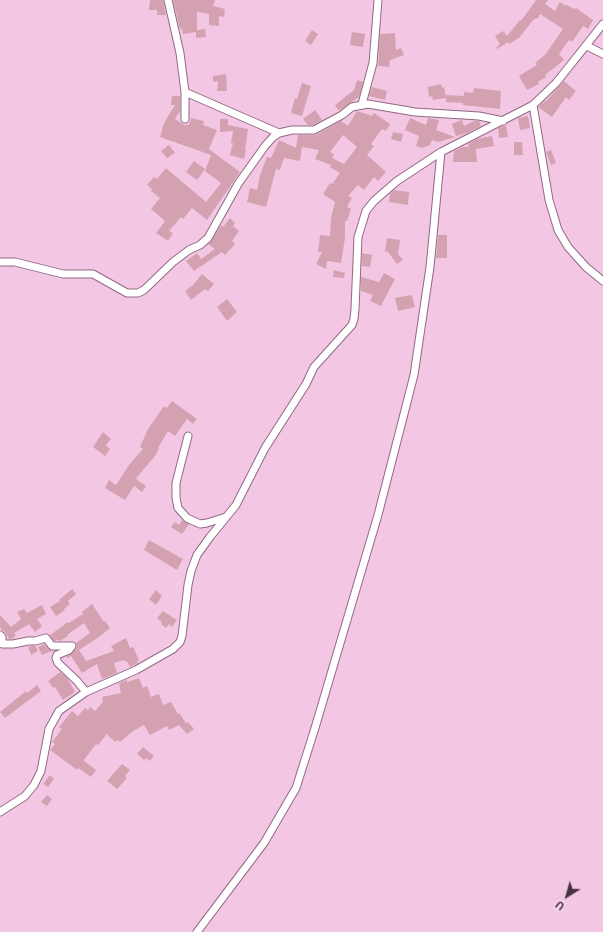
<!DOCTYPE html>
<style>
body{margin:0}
#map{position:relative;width:603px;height:932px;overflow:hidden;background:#f3c7e4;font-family:"Open Sans",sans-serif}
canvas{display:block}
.north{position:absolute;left:547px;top:876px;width:40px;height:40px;-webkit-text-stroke:3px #fbd7ee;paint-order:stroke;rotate:217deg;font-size:11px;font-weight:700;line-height:16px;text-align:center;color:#44333e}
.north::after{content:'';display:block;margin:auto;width:14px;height:18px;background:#44333e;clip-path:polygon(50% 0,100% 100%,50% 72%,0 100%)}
</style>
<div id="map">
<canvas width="603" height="932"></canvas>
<div class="north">U</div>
</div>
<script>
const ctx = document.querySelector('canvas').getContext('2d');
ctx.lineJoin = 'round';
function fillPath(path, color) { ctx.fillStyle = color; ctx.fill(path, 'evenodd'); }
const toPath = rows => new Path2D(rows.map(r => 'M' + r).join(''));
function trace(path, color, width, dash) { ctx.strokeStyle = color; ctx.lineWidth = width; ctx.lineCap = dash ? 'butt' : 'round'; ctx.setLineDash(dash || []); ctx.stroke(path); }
fillPath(toPath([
 [150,0,163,0,166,15,157,15,157,10,149,10],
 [173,0,215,0,213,6,225,9,224,17,219,16,219,26,209,25,209,14,197,12,197,30,205,29,206,37,196,38,196,32,183,34,182,28,180,29],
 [536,0,548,0,545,4,555,11,560,2,566,6,567,5,574,9,576,8,593,20,588,29,583,26,572,42,569,40,559,54,564,60,545,75,546,77,538,82,539,84,527,90,519,76,537,65,535,63,545,55,563,29,540,14,538,18,534,19,519,38,509,44,508,42,497,49,496,48,500,44,495,36,503,31,507,36,520,20,521,21],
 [312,30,318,34,311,45,305,41],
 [352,32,365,34,363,47,350,45],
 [395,33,396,50,401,48,404,55,390,60,389,67,378,66,380,34],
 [226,74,227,91,217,91,218,81,213,82,213,76],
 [357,80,363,82,359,97,339,111,335,105,354,90],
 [564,81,576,91,569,100,566,97,552,117,538,107,545,101,546,101],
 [302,83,311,86,302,116,291,113,295,98,297,99],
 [441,84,442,88,444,87,446,98,433,100,432,96,429,97,428,87],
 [372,87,387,91,385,100,369,96],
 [474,88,501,91,500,109,463,105,463,103,446,102,446,95,464,96,464,92,473,93],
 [172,96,180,96,180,111,175,119,186,126,186,124,189,125,191,118,204,121,203,125,217,130,209,149,240,172,207,220,192,208,183,219,181,217,169,231,173,233,168,241,156,233,165,221,151,209,160,198,151,191,152,189,147,185,154,177,157,179,166,168,206,202,221,183,205,171,211,155,160,137,164,123,175,105,171,105],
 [315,110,322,120,313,125,308,125,303,119],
 [357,111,372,116,374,113,390,124,386,131,382,129,371,144,374,146,367,155,386,172,378,181,374,177,364,190,358,185,348,196,352,198,347,207,351,209,347,221,345,221,345,238,341,263,327,261,326,269,316,264,322,252,318,252,320,235,330,236,331,218,335,202,323,194,330,183,332,184,340,173,330,167,331,165,315,159,319,150,302,147,300,161,284,158,280,170,276,169,266,207,247,202,250,188,257,190,260,175,267,157,271,158,279,140,296,148,298,135,316,135,341,121,348,126],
 [343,135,357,147,344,164,332,158,334,154,330,152],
 [528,116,530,128,520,130,518,118],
 [410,118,426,125,428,118,439,120,436,130,455,137,438,142,432,140,430,145,422,148,416,146,419,136,405,130],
 [220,119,228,119,228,125,248,129,245,150,246,150,244,159,230,155,233,143,231,143,233,131,220,132],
 [462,120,464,126,474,121,479,121,481,126,467,133,456,136,452,124],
 [506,125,508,137,499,138,498,128],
 [393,132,403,134,401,142,391,139],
 [492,136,494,146,476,149,477,162,453,162,454,151,462,147,469,147,468,144,477,139],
 [514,142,522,142,523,155,514,155],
 [169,145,175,153,167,158,161,151],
 [551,150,556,163,551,165,546,152],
 [194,161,205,169,197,180,186,172],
 [394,190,409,192,408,205,389,202,390,194],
 [230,218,235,223,233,226,239,231,232,241,235,244,225,255,222,252,194,271,186,261,197,253,201,259,215,249,208,244,212,240,221,225,223,227],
 [438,235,447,235,447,258,436,258],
 [387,238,400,240,398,254,403,260,397,264,388,252,385,251],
 [362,253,372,255,370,267,362,266],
 [334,270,345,273,344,278,333,277],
 [384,273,395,279,381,306,370,301,373,295,361,291,361,277,379,282],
 [202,274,214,284,208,291,205,289,191,300,185,291,193,285],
 [412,295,415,307,398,311,395,298],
 [227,299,237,312,227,321,217,307],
 [172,401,197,419,193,424,187,419,175,436,168,431,158,448,159,448,155,456,137,477,136,479,146,486,142,492,134,486,125,500,105,488,109,480,116,485,129,465,143,449,140,447,148,429,164,406,167,408],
 [103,432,111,439,106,445,110,449,105,456,93,447],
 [182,520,189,524,182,534,171,527,175,522,179,525],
 [149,540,183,559,177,570,144,550],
 [72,589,76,594,68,601,70,604,64,609,65,610,56,616,50,607,60,601,59,600],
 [156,590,162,596,156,605,149,599],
 [92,604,104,622,105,621,110,628,99,637,79,650,86,661,114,651,111,646,126,638,130,648,133,647,139,660,137,661,138,663,130,667,127,661,126,662,124,660,114,663,117,673,102,679,97,664,82,673,71,656,68,658,66,657,71,654,76,649,77,646,76,643,90,633,84,623,67,635,68,636,60,641,58,640,54,641,50,635,68,622,69,623,83,614,82,612],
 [42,605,46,614,37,619,42,626,35,632,29,624,14,633,16,635,12,639,9,639,6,633,0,628,0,615,11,627,21,619,17,612,24,609,27,613],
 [163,611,177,620,172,627,169,624,166,628,161,624,162,622,157,618],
 [44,644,48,649,52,651,42,655,38,647],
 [31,646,35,646,38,651,31,655,28,647],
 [60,672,67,678,75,692,63,700,55,687,53,688,48,681],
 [139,678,143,688,147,686,151,697,159,694,163,705,171,702,178,714,179,713,186,723,188,722,194,729,187,734,179,725,169,730,167,726,150,735,144,725,133,731,120,742,118,740,115,742,107,734,98,745,96,744,84,760,84,761,96,770,91,777,78,768,77,770,50,750,55,744,52,742,62,729,59,727,72,711,78,716,85,708,88,710,90,707,95,711,103,702,102,697,121,693,119,683,127,680,127,682],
 [37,685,41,691,5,718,0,712,26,691,27,693],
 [143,747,154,756,150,761,146,758,144,760,137,754],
 [122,764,130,770,125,776,127,778,117,789,107,781],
 [50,775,54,779,48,787,43,784],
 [47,795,52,799,47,806,41,802]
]), '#d4a1b1');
const street = toPath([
 [168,0,180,53,185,92,279,133],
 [587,46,603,54],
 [185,92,185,119],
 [362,104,373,63,378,0],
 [533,105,549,200,558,230,568,247,586,267,603,281],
 [0,262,15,262,63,274,93,274,127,293,138,293,144,290,173,262,189,250,200,245,208,238,238,184,265,146,273,137,279,133,292,130,314,130,342,115,352,107,368,104,415,112,479,116,503,121],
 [188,436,176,483,176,498,178,508,187,518,200,524,207,523,226,517],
 [0,635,2,637,2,644,13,644,28,641,35,641,46,638,52,646,72,646,69,650,57,655,56,658,58,663,77,681,86,692],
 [0,812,25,796,34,785,41,771,49,729,59,711,86,692,136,670,173,649,180,642,182,636,188,585,191,571,197,555,210,537,236,505,265,448,306,384,314,367,352,325,354,319,355,309,358,237,366,211,374,201,397,181,441,152,533,105,556,83,603,24],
 [197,932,264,843,296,788,315,728,378,515,414,375,430,267,441,152]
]);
trace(street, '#916984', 9);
trace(street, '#fff', 7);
</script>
